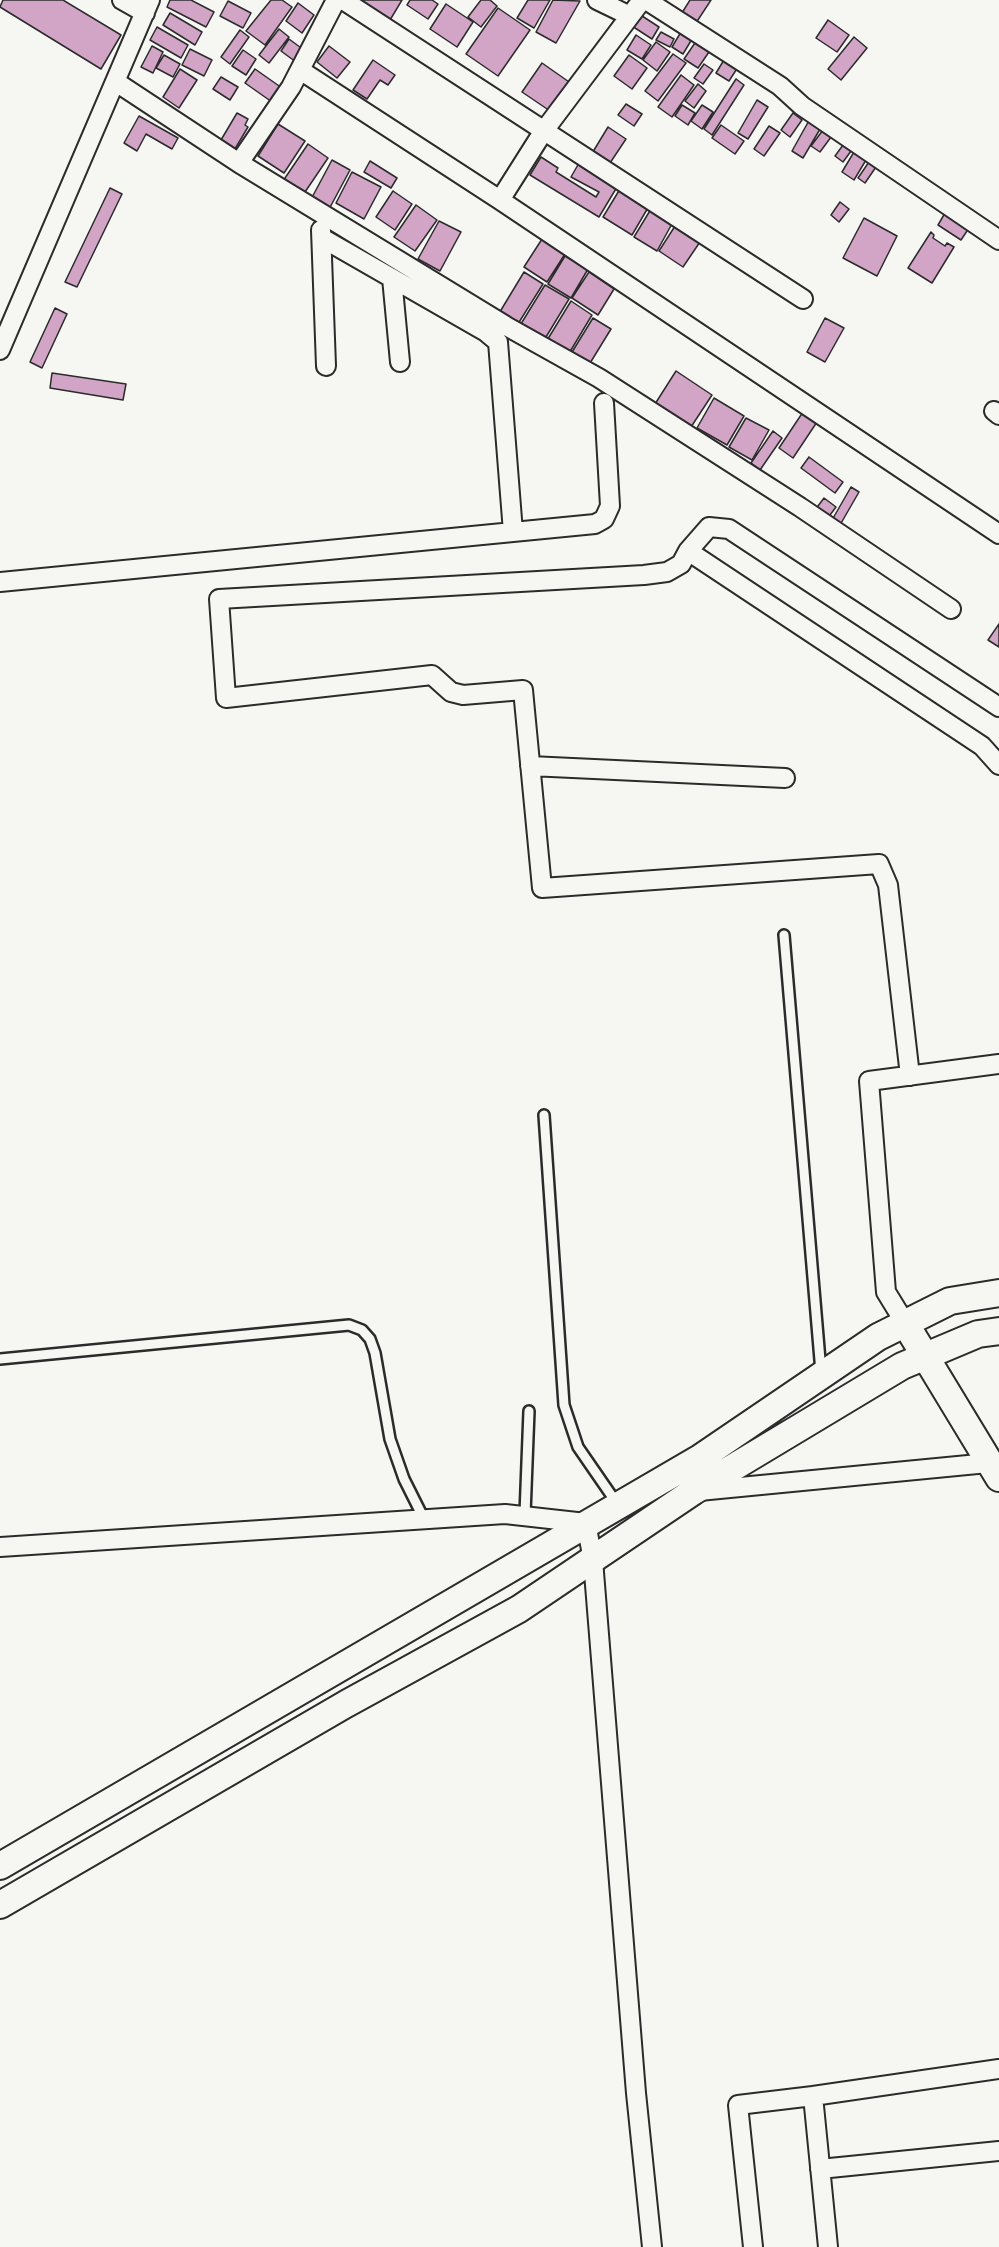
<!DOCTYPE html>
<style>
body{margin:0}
canvas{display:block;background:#f6f6f2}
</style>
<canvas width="999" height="2247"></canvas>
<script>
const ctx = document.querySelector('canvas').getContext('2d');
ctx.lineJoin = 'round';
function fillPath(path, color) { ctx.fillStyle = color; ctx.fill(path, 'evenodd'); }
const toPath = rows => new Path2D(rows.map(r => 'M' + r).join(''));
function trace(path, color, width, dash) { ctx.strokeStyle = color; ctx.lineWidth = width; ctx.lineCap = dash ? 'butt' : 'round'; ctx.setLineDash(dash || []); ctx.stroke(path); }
const building = toPath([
 [3,0,63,0,121,35,101,69,0,7,3,0],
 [170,0,191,0,214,12,206,27,167,7,170,0],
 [271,0,282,0,292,7,265,45,246,31,271,0],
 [357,0,402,0,390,20,357,0],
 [410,0,432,0,438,4,428,19,407,5,410,0],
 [481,0,490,0,497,6,481,27,468,17,481,0],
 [528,0,550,0,534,28,517,18,528,0],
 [553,0,580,1,556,43,536,32,553,0],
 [690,0,711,0,694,26,680,16,690,0],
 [228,1,251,13,243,28,220,16,228,1],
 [298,3,314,15,302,33,286,21,298,3],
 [446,4,473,22,457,47,430,29,446,4],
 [498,8,530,30,498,76,466,54,498,8],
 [170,13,202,32,195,45,163,25,170,13],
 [639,14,659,27,652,39,632,26,639,14],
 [828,20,849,35,837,52,816,38,828,20],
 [157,27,188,45,181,58,150,40,157,27],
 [684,27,695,34,683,54,672,47,684,27],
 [279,29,289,37,269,63,259,55,279,29],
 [240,30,249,37,230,64,221,57,240,30],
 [661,32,674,39,670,47,656,40,661,32],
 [636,35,651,45,642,59,627,50,636,35],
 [854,37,867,48,841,80,828,69,854,37],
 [289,39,308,53,300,65,281,51,289,39],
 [697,40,711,49,698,68,684,59,697,40],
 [656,42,670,52,657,71,643,60,656,42],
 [152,46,163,52,153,73,141,67,152,46],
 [329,46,350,62,337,78,317,62,329,46],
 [190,49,212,60,204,76,182,65,190,49],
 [243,50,256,59,246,75,232,66,243,50],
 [673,54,686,63,658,101,645,91,673,54],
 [164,55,180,64,173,77,156,68,164,55],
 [629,55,647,68,632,89,614,76,629,55],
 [727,55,740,64,729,81,716,73,727,55],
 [373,60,395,75,388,85,380,80,367,99,353,90,373,60],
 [542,63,572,84,553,113,522,92,542,63],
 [704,64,713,70,703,84,694,78,704,64],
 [180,69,197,80,179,108,163,97,180,69],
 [255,69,282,88,272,102,245,83,255,69],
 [681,75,694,85,672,117,658,107,681,75],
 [221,77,238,87,230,100,213,89,221,77],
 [736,79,744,85,712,135,704,129,736,79],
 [698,84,706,91,694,108,685,101,698,84],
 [757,100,768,107,748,139,738,133,757,100],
 [626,104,642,114,634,126,618,115,626,104],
 [682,105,695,113,688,125,675,116,682,105],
 [702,105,713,112,702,129,691,121,702,105],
 [237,113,248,119,245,125,248,127,232,154,218,145,237,113],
 [793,113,802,120,790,137,781,130,793,113],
 [139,116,178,138,172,149,146,134,137,151,124,143,139,116],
 [811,117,823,124,803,158,792,151,811,117],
 [278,124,305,141,284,173,258,156,278,124],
 [721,125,744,141,735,154,712,138,721,125],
 [769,126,780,133,764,156,754,149,769,126],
 [826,126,834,133,820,152,811,146,826,126],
 [608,127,626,139,608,166,591,155,608,127],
 [846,141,854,147,843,162,835,156,846,141],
 [308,144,328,158,303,195,283,181,308,144],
 [857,147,869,155,854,180,842,172,857,147],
 [541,157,558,168,556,172,596,197,599,192,571,177,579,163,617,187,599,217,530,175,541,157],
 [871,159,878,164,865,183,858,178,871,159],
 [332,160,350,170,327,213,309,203,332,160],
 [370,161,397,178,391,188,364,172,370,161],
 [352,172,381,187,364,219,336,203,352,172],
 [110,188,122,194,77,287,65,282,110,188],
 [620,189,649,206,632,235,603,217,620,189],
 [393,191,412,204,395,230,376,217,393,191],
 [840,202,849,209,839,222,831,215,840,202],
 [416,205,437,220,415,251,394,237,416,205],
 [651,209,673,222,657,251,634,237,651,209],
 [945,213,969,228,961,240,938,225,945,213],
 [864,218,897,236,877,276,843,258,864,218],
 [439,221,461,232,440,271,418,259,439,221],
 [677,223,702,239,683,267,659,251,677,223],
 [931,232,934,235,933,238,945,246,947,243,954,247,932,283,908,268,931,232],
 [542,239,565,254,547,282,524,267,542,239],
 [565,256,588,269,571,298,548,284,565,256],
 [524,272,543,284,516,327,498,315,524,272],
 [589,272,614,289,598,315,572,298,589,272],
 [545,285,569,299,543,342,519,327,545,285],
 [571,301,592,315,568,355,546,342,571,301],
 [55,308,67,314,42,368,30,362,55,308],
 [593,318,611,329,587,368,569,357,593,318],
 [825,318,844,328,825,362,807,352,825,318],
 [676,371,712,395,691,427,655,404,676,371],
 [52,373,126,384,123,400,50,388,52,373],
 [714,398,744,416,727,445,697,428,714,398],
 [805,409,819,419,793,458,779,448,805,409],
 [746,418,769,430,752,460,729,447,746,418],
 [773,431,782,438,760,470,751,463,773,431],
 [809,457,843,482,835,493,801,468,809,457],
 [851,487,859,492,840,525,832,520,851,487],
 [824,498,836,507,827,519,815,510,824,498],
 [999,624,999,647,988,640,999,624]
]);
fillPath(building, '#d2a5c7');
trace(building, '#2b2b2b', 1.5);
const lane = toPath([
 [784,935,821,1372],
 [544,1115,564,1405,578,1447,618,1505],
 [0,1359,349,1325,362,1330,370,1339,375,1353,390,1439,404,1479,424,1519],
 [525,1514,529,1411]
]);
const street = toPath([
 [122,0,145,13],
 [343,0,803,299],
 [597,0,630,16],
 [646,0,780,86,802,106,999,240],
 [300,70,500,200,999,534],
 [116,82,239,163,506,326,599,378,800,507,951,609],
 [239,163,291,87,336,0],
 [500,200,543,132,642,0],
 [321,230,326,366],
 [322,238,486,332,498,342,513,532],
 [392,278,400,362],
 [0,350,150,0],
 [994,411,999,415],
 [688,551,982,746,999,765],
 [0,582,595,524,604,519,610,506,604,403],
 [530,766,785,778],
 [910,1076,888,885,879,864,542,888,523,690,463,695,451,692,432,675,226,698,219,599,644,575,667,572,681,564,688,551,709,527,729,529,999,707],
 [905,1323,886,1292,869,1081,999,1064],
 [699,1491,999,1462],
 [0,1547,505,1514,586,1523,593,1560,636,2093,652,2247],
 [820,2169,999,2151],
 [753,2247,738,2105,813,2096],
 [828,2247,813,2096,999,2069]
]);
const secondary = toPath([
 [905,1323,999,1478],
 [0,1866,700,1458,878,1337,950,1301,999,1293],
 [0,1905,346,1704,519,1609,694,1491,902,1366,978,1334,999,1331]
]);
trace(lane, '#2b2b2b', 14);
trace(street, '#2b2b2b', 22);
trace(secondary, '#2b2b2b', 30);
trace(lane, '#f6f6f2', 9);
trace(street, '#f6f6f2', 18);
trace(secondary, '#f6f6f2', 26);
</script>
